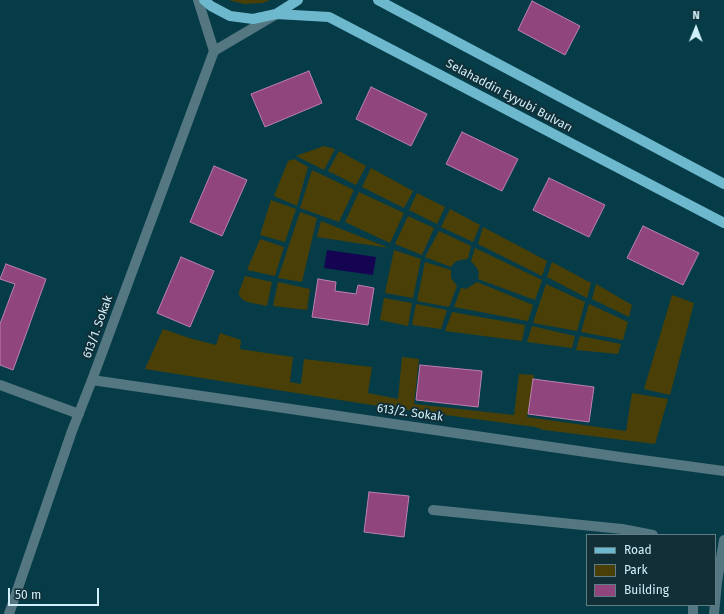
<!DOCTYPE html>
<meta charset="utf-8">
<style>
body{margin:0}
#map{position:relative;width:724px;height:614px;overflow:hidden;background:#053c48;font-family:"Fira Sans",sans-serif}
canvas{display:block}
.legend{position:absolute;left:586px;top:534px;width:130px;height:72px;box-sizing:border-box;background:#122f37;border:1px solid #5e7d85;margin:0;padding:5px 7px;list-style:none;font-size:12px;color:#d0f1fb}
.legend li{display:flex;align-items:center;gap:8px;height:20px}
.legend b{width:20px;border:1px solid #5e7d85}
.north{position:absolute;left:676px;top:8px;width:40px;height:40px;-webkit-text-stroke:3px #122f37;paint-order:stroke;rotate:1deg;font-size:11px;font-weight:700;line-height:16px;text-align:center;color:#d0f1fb}
.north::after{content:'';display:block;margin:auto;width:14px;height:18px;background:#d0f1fb;clip-path:polygon(50% 0,100% 100%,50% 72%,0 100%)}
.scale{position:absolute;left:8px;top:588px;width:91px;height:18px;box-sizing:border-box;border:2px solid #d0f1fb;border-top:0;padding-left:5px;font-size:12px;line-height:14px;white-space:nowrap;color:#d0f1fb;-webkit-text-stroke:3px #122f37;paint-order:stroke}
</style>
<div id="map">
<canvas width="724" height="614"></canvas>
<ul class="legend">
<li><b style="height:5px;background:#6eb8cd"></b>Road</li>
<li><b style="height:11px;background:#4a4007"></b>Park</li>
<li><b style="height:11px;background:#90457d"></b>Building</li>
</ul>
<div class="north">N</div>
<div class="scale">50 m</div>
</div>
<script>
const ctx = document.querySelector('canvas').getContext('2d');
ctx.lineJoin = 'round';
function fillPath(path, color) { ctx.fillStyle = color; ctx.fill(path, 'evenodd'); }
const toPath = rows => new Path2D(rows.map(r => 'M' + r).join(''));
function trace(path, color, width, dash) { ctx.strokeStyle = color; ctx.lineWidth = width; ctx.lineCap = dash ? 'butt' : 'round'; ctx.setLineDash(dash || []); ctx.stroke(path); }
function write(font, color, halo, rows, align = 'center') {
  ctx.font = font + ' "Fira Sans",sans-serif'; ctx.lineWidth = 4; ctx.setLineDash([]); ctx.textBaseline = 'middle'; ctx.strokeStyle = halo; ctx.fillStyle = color; for (const [text, x, y, turn = 0] of rows) {
    ctx.save(); ctx.translate(x, y); ctx.rotate((+turn || 0) * Math.PI / 180); ctx.textAlign = isNaN(turn) ? turn : align; if (halo) ctx.strokeText(text, 0, 0); ctx.fillText(text, 0, 0); ctx.restore();
  }
}
fillPath(toPath([
 [229,0,270,0,262,3,244,4],
 [324,146,335,149,324,170,296,156],
 [339,151,366,166,356,185,328,171],
 [294,159,308,167,297,206,274,196,288,161],
 [371,168,413,191,404,208,362,187],
 [312,170,354,190,339,222,300,208],
 [359,192,404,213,390,243,345,222],
 [417,193,445,207,437,224,409,210],
 [271,200,296,209,285,242,260,235],
 [450,209,480,225,473,242,441,227],
 [300,212,317,218,302,282,278,278],
 [408,216,434,228,422,255,395,244],
 [321,221,389,248,317,237],
 [483,227,547,261,542,276,478,244],
 [439,231,471,246,468,259,460,260,455,262,451,267,425,257],
 [260,239,284,247,275,276,247,270],
 [475,248,542,280,535,300,478,279,479,273,477,268,471,261],
 [394,250,421,259,413,298,385,293],
 [425,262,451,270,451,278,457,286,449,307,417,301],
 [552,262,591,283,587,298,547,277],
 [245,276,272,282,267,306,247,302,242,299,239,295,239,292],
 [278,282,310,289,307,310,273,306],
 [477,282,533,305,528,321,454,307,461,288,466,289],
 [546,284,585,302,577,331,533,323],
 [596,284,632,305,629,317,592,299],
 [672,295,694,303,670,395,644,389],
 [384,298,412,303,408,326,380,320],
 [416,304,447,310,441,329,412,325],
 [589,304,628,322,623,340,581,332],
 [452,312,525,325,522,341,445,331],
 [532,326,575,336,572,348,527,342],
 [163,329,189,338,216,345,220,333,241,340,240,349,293,357,290,382,301,384,304,359,372,367,368,393,398,399,402,357,419,359,414,404,514,415,519,374,534,375,527,417,626,431,632,393,668,399,655,444,544,430,535,427,378,406,145,369],
 [580,336,621,344,618,354,576,350]
]), '#4a4007');
fillPath(toPath([
 [327,250,376,257,373,275,324,268]
]), '#140451');
const building = toPath([
 [532,1,580,26,565,55,518,30,532,1],
 [309,71,322,103,265,127,251,94,309,71],
 [371,87,427,114,411,146,356,119,371,87],
 [462,132,518,159,502,191,446,164,462,132],
 [214,166,247,180,222,236,190,222,214,166],
 [549,178,605,205,589,237,533,210,549,178],
 [643,226,699,253,683,285,627,258,643,226],
 [181,257,214,271,190,327,157,313,181,257],
 [6,264,46,279,13,370,0,365,0,324,15,284,0,279,6,264],
 [318,279,336,282,335,291,356,294,358,285,374,288,368,325,312,317,318,279],
 [420,365,482,371,478,407,416,400,420,365],
 [533,379,594,387,589,422,528,414,533,379],
 [369,492,409,496,404,537,364,532,369,492]
]);
fillPath(building, '#90457d');
trace(building, '#be81ac', 1);
trace(toPath([
 [198,0,214,51,275,15],
 [92,380,620,457,724,471],
 [0,385,79,414],
 [433,510,622,529,653,535],
 [9,614,72,431,92,380,214,51],
 [693,614,693,605],
 [714,614,717,582,724,540]
]), '#557781', 10);
trace(toPath([
 [204,0,211,6,230,16,253,19,276,14,298,0],
 [378,0,724,184],
 [276,14,329,17,724,223]
]), '#6eb8cd', 10);
write('12px', '#d0f1fb', '#122f37', [
 ["Selahaddin Eyyubi Bulvarı",509,96,28],
 ["613/1. Sokak",98,327,-70],
 ["613/2. Sokak",410,413,8]
]);
</script>
